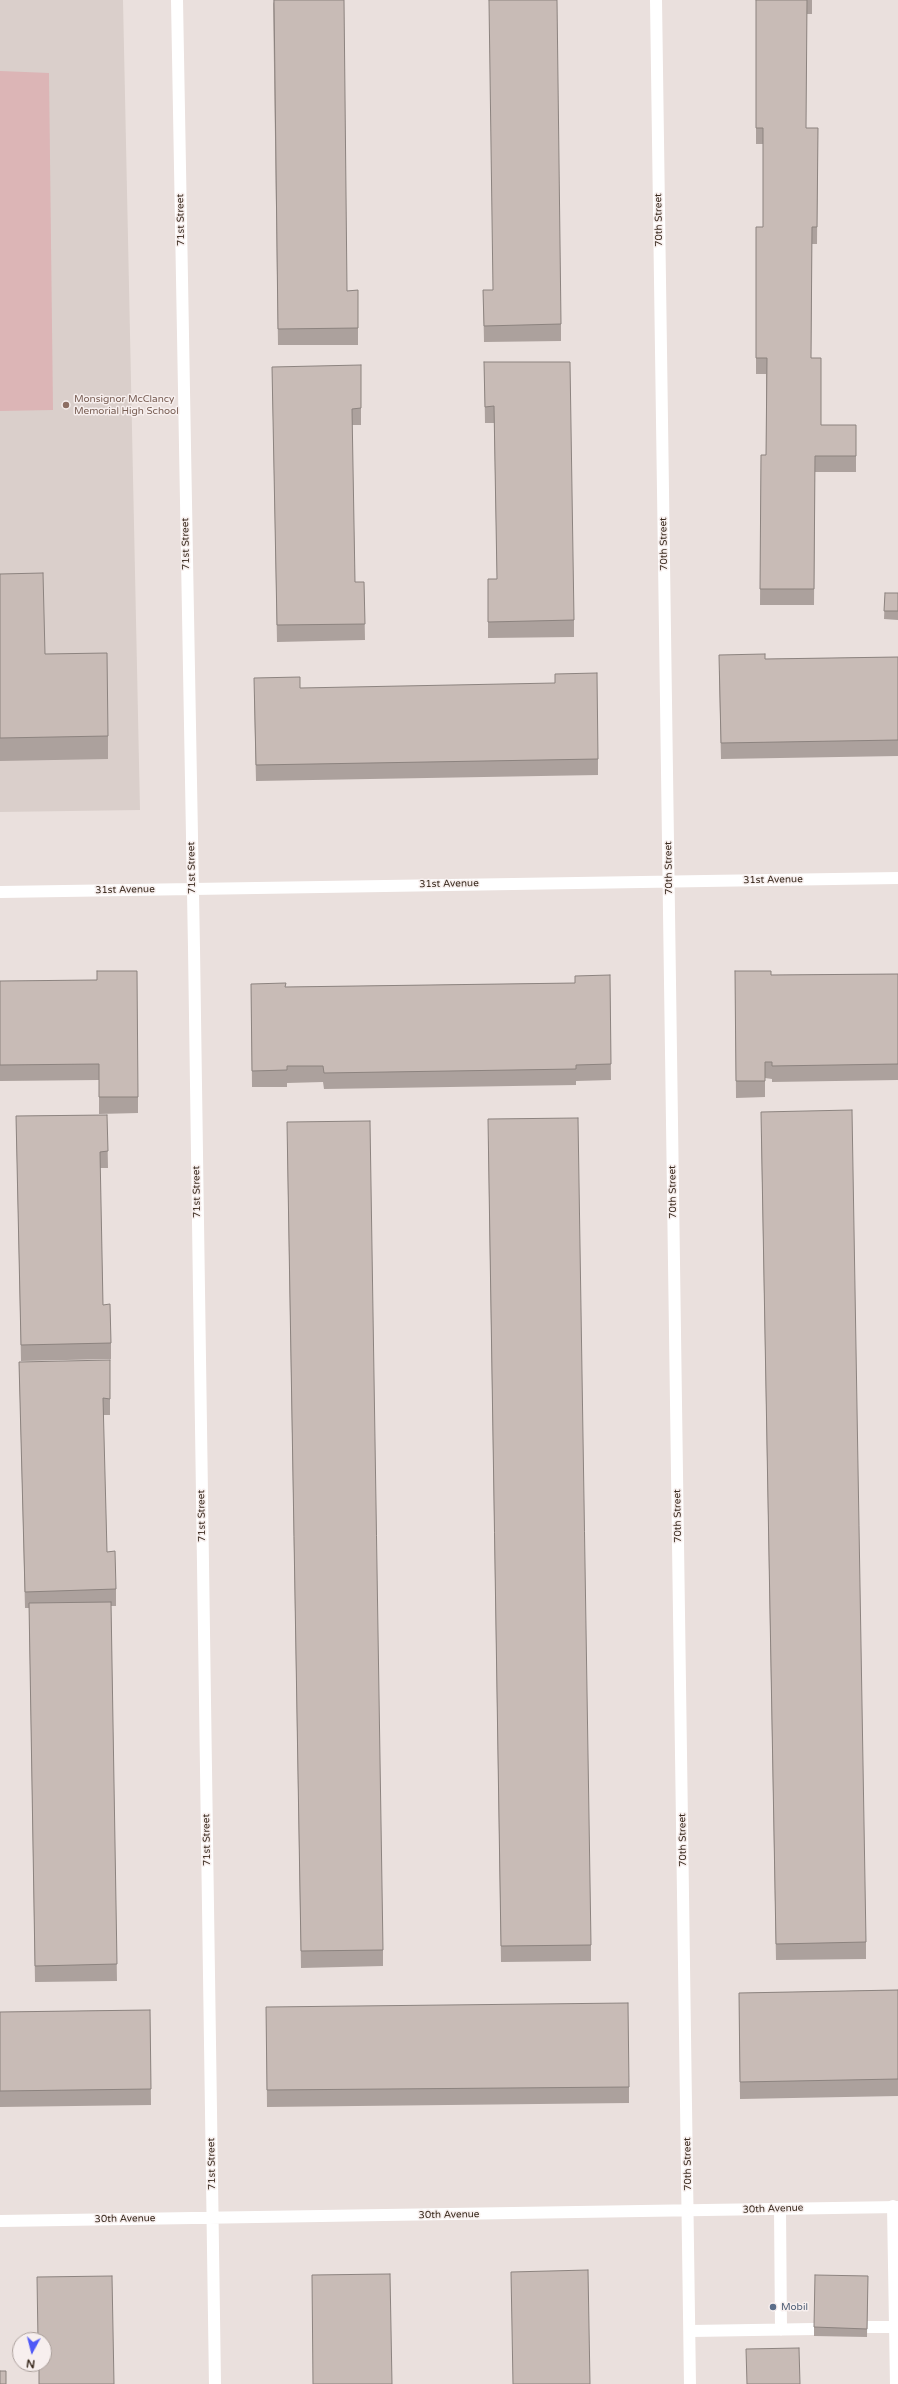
<!DOCTYPE html>
<style>
body{margin:0}
#map{position:relative;width:898px;height:2384px;overflow:hidden;background:#eae0dd;font-family:"Varela Round",sans-serif}
canvas{display:block}
.north{position:absolute;left:12px;top:2332px;width:40px;height:40px;box-sizing:border-box;background:#f7efee;border:1px solid #aba09b;border-radius:50%;rotate:187deg;font-size:11px;font-weight:700;line-height:16px;text-align:center;color:#3a2a1e}
.north::after{content:'';display:block;margin:auto;width:14px;height:18px;background:#4e58f7;clip-path:polygon(50% 0,100% 100%,50% 72%,0 100%)}
</style>
<div id="map">
<canvas width="898" height="2384"></canvas>
<div class="north">N</div>
</div>
<script>
const ctx = document.querySelector('canvas').getContext('2d');
ctx.lineJoin = 'round';
function fillPath(path, color) { ctx.fillStyle = color; ctx.fill(path, 'evenodd'); }
const toPath = rows => new Path2D(rows.map(r => 'M' + r).join(''));
function trace(path, color, width, dash) { ctx.strokeStyle = color; ctx.lineWidth = width; ctx.lineCap = dash ? 'butt' : 'round'; ctx.setLineDash(dash || []); ctx.stroke(path); }
function write(font, color, halo, rows, align = 'center') {
  ctx.font = font + ' "Varela Round",sans-serif'; ctx.lineWidth = 3; ctx.setLineDash([]); ctx.textBaseline = 'middle'; ctx.strokeStyle = halo; ctx.fillStyle = color; for (const [text, x, y, turn = 0] of rows) {
    ctx.save(); ctx.translate(x, y); ctx.rotate((+turn || 0) * Math.PI / 180); ctx.textAlign = isNaN(turn) ? turn : align; if (halo) ctx.strokeText(text, 0, 0); ctx.fillText(text, 0, 0); ctx.restore();
  }
}
fillPath(toPath([
 [0,0,123,0,140,810,0,812]
]), '#dacfcb');
fillPath(toPath([
 [0,71,49,73,53,410,0,411]
]), '#dcb5b6');
trace(toPath([
 [893,2206,896,2384],
 [780,2209,781,2330],
 [867,2327,894,2327],
 [691,2331,814,2329]
]), '#fff', 12);
trace(toPath([
 [177,0,194,948,215,2384],
 [656,0,690,2384],
 [0,892,898,878],
 [0,2221,898,2207]
]), '#fff', 12);
fillPath(toPath([
 [273,0,347,291,358,290,358,345,278,345],
 [756,0,812,0,812,14,807,14,806,44,806,128,818,128,817,244,812,244,811,358,821,425,856,425,856,472,815,472,814,605,760,605,761,455,766,455,766,374,756,374,756,227,763,227,763,144,756,144],
 [483,290,561,324,561,341,484,342],
 [484,362,574,620,574,637,488,638,488,579,497,579,494,423,485,423],
 [272,367,361,408,361,425,352,425,355,582,364,582,365,640,277,642],
 [0,574,45,654,108,736,108,759,0,761],
 [885,593,898,593,898,620,884,619],
 [898,657,898,756,721,759,719,671,765,659],
 [300,688,598,759,598,775,256,781,254,695],
 [735,971,771,975,898,974,898,1080,772,1082,772,1079,765,1078,765,1097,736,1098],
 [610,975,611,1080,576,1081,576,1085,324,1089,323,1082,287,1083,287,1087,252,1087,251,984,286,987,575,983],
 [0,981,138,1097,138,1113,99,1114,99,1080,0,1081],
 [107,1115,108,1168,100,1168,103,1305,111,1343,111,1359,21,1361,16,1116],
 [761,1128,866,1942,866,1959,776,1960],
 [488,1135,591,1945,591,1961,501,1962],
 [287,1138,383,1950,383,1966,301,1968],
 [19,1362,110,1399,110,1415,103,1415,107,1552,116,1589,116,1606,111,1606,117,1981,35,1982,29,1608,25,1608],
 [898,1990,898,2096,740,2099,739,1993],
 [266,2007,629,2087,629,2103,267,2107],
 [150,2010,151,2105,0,2107,0,2012],
 [868,2276,867,2337,814,2336,814,2327]
]), '#aca19d');
const building = toPath([
 [274,0,344,0,347,291,358,290,358,328,278,329,274,0],
 [489,0,557,0,561,324,484,326,483,290,493,290,489,0],
 [756,0,807,0,806,128,818,128,817,227,812,227,811,358,821,358,821,425,856,425,856,456,815,456,814,589,760,589,761,455,766,455,767,358,756,358,756,227,763,227,763,128,756,128,756,0],
 [484,362,570,362,574,620,488,622,488,579,497,579,494,406,485,407,484,362],
 [361,365,361,408,352,409,355,582,364,582,365,624,277,625,272,367,361,365],
 [43,573,45,654,107,653,108,736,0,738,0,574,43,573],
 [885,593,898,593,898,611,884,611,885,593],
 [765,654,765,659,898,657,898,740,721,743,719,655,765,654],
 [597,673,598,759,256,765,254,678,300,677,300,688,555,683,555,674,597,673],
 [97,971,137,971,138,1097,99,1097,99,1064,0,1065,0,981,97,980,97,971],
 [735,971,771,971,771,975,898,974,898,1064,772,1066,772,1062,765,1062,765,1081,736,1081,735,971],
 [610,975,611,1064,576,1065,576,1069,324,1073,323,1066,287,1066,287,1070,252,1071,251,984,286,983,285,987,575,983,575,976,610,975],
 [852,1110,866,1942,776,1944,761,1112,852,1110],
 [107,1115,108,1151,100,1152,103,1305,110,1304,111,1343,21,1345,16,1116,107,1115],
 [578,1118,591,1945,501,1946,488,1119,578,1118],
 [370,1121,383,1950,301,1951,287,1122,370,1121],
 [110,1360,110,1399,103,1398,106,1513,107,1552,115,1551,116,1589,25,1592,19,1362,110,1360],
 [111,1602,117,1964,35,1966,29,1603,111,1602],
 [898,1990,898,2079,740,2082,739,1993,898,1990],
 [628,2003,629,2087,267,2090,266,2007,628,2003],
 [150,2010,151,2089,0,2091,0,2012,150,2010],
 [588,2270,590,2384,513,2384,511,2272,588,2270],
 [390,2274,392,2384,313,2384,312,2275,390,2274],
 [815,2275,868,2276,867,2329,814,2327,815,2275],
 [112,2276,114,2384,39,2384,39,2364,44,2364,44,2340,38,2340,37,2277,112,2276],
 [799,2348,800,2384,747,2384,746,2349,799,2348],
 [0,2371,6,2371,6,2384,0,2384,0,2371]
]);
fillPath(building, '#c8bbb6');
trace(building, '#8c837f', 1);
for (const [x, y, r, color] of [
 [66,405,4,"#8d6e63"],
 [773,2307,4,"#5c6f8a"]
]) { const dot = new Path2D(); dot.arc(x, y, r, 0, 2 * Math.PI); ctx.fillStyle = color; ctx.fill(dot); trace(dot, '#f7efee', 1.5); }
write('10px', '#3a2a1e', '#f7efee', [
 ["71st Street",181,220,-91],
 ["70th Street",659,220,-91],
 ["71st Street",186,544,-91],
 ["70th Street",664,544,-91],
 ["71st Street",192,868,-91],
 ["70th Street",669,868,-91],
 ["31st Avenue",773,880,-1],
 ["31st Avenue",449,884,-1],
 ["31st Avenue",125,890,-1],
 ["71st Street",197,1192,-91],
 ["70th Street",673,1192,-91],
 ["71st Street",202,1516,-91],
 ["70th Street",678,1516,-91],
 ["71st Street",207,1840,-91],
 ["70th Street",683,1840,-91],
 ["71st Street",212,2164,-91],
 ["70th Street",688,2164,-91],
 ["30th Avenue",773,2209,-2],
 ["30th Avenue",449,2215,-1],
 ["30th Avenue",125,2219,-1]
]);
write('10px', '#785e54', '#f7efee', [
 ["Monsignor McClancy",74,399],
 ["Memorial High School",74,411]
], 'left');
write('10px', '#4e5e75', '#f7efee', [
 ["Mobil",781,2307]
], 'left');
</script>
